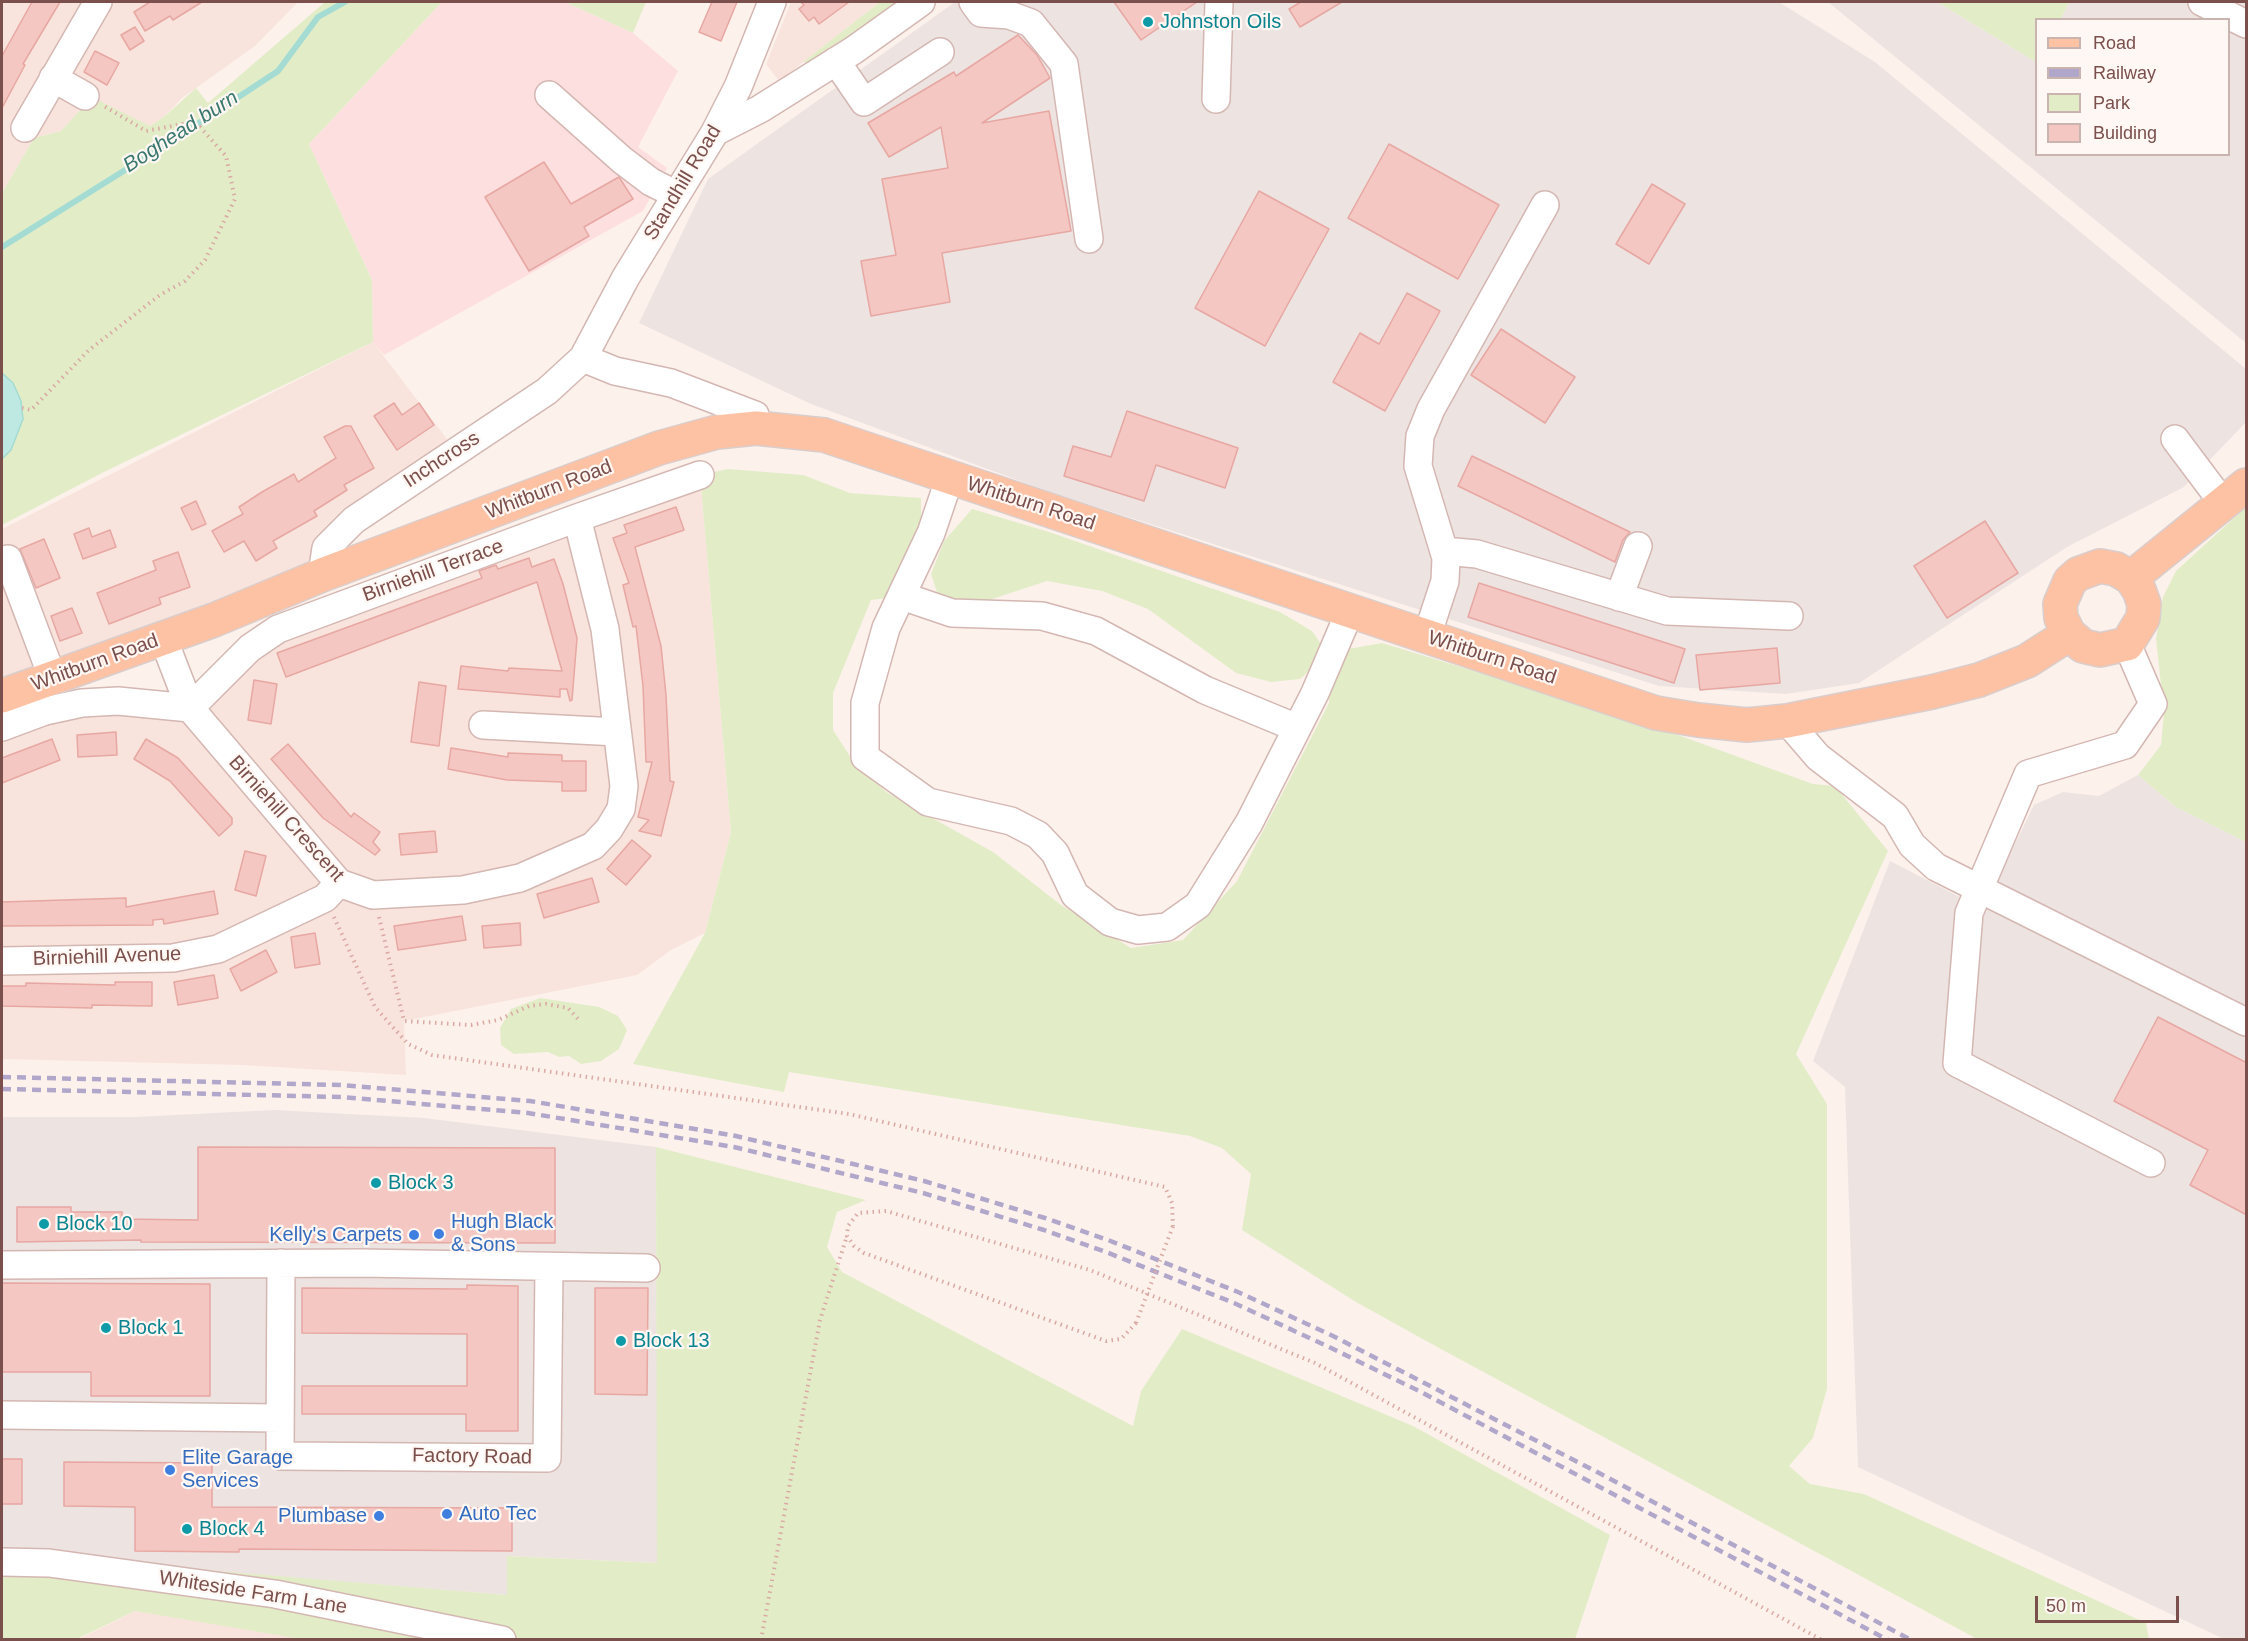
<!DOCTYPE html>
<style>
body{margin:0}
#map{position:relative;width:2248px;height:1641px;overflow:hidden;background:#fdf1ec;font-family:Helvetica,sans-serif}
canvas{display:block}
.frame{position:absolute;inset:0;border:3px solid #7b4f4c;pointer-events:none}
.legend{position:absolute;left:2035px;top:18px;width:195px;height:138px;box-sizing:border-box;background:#fff7f3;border:2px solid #cab4b0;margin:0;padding:8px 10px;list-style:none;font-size:18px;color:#7b4f4c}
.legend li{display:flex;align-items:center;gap:12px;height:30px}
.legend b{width:30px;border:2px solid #cab4b0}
.scale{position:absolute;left:2035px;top:1596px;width:144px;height:27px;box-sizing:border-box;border:3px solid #7b4f4c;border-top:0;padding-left:8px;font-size:18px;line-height:21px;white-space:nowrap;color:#7b4f4c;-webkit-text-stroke:4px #fff7f3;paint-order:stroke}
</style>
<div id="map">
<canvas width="2248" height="1641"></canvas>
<div class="frame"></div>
<ul class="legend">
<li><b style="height:8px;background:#fdc1a3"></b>Road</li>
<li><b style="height:8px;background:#b0a7ca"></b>Railway</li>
<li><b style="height:16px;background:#e2edc8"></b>Park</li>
<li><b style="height:16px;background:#f4c7c2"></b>Building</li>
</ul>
<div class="scale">50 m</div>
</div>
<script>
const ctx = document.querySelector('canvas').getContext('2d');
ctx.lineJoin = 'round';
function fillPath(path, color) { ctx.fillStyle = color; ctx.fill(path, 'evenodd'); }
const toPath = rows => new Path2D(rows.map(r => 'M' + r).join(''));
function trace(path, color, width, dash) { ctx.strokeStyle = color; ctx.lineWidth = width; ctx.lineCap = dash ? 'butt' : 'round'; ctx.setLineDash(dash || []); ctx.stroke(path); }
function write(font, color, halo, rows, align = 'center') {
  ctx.font = font + ' Helvetica,sans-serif'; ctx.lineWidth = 4.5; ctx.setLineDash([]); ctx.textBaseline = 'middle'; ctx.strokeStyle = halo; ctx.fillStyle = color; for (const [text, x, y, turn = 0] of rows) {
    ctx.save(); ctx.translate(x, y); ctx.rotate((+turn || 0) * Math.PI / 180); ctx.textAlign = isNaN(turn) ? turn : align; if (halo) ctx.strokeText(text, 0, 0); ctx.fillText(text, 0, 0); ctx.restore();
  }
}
fillPath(toPath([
 [2,2,298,2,255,46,182,98,165,116,150,126,82,108,61,131,34,138,2,193],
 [791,2,880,2,779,81,766,64],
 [373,342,456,451,354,520,322,575,2,681,2,529],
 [700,475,731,832,705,933,671,950,637,975,404,1021,406,1075,242,1065,2,1059,2,727,45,711,190,708,250,648],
 [135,1611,197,1620,307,1639,77,1640]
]), '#f8e4dc');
fillPath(toPath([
 [442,2,565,2,633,33,678,71,638,147,667,168,643,211,384,355,373,342,372,280,309,144]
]), '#fedfdf');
fillPath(toPath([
 [955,2,1779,2,1875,62,2246,369,2246,422,2184,487,2067,547,1859,683,1786,694,1659,686,1050,492,811,404,639,323,708,179],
 [1828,2,1937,2,2036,62,2036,154,2228,154,2228,20,2061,19,2069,2,2246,2,2246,343],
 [2138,775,2176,807,2246,842,2246,1639,2224,1639,1858,1467,1845,1087,1813,1061,1890,861,1983,909,2034,805,2063,792,2099,796],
 [274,1110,424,1118,656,1147,658,1563,508,1556,507,1595,2,1554,2,1117,135,1117]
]), '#ede3e1');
fillPath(toPath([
 [325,2,442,2,309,144,372,280,373,342,104,472,2,525,2,193,34,138,61,131,82,108,90,96,150,126,165,116,196,88,208,103],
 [565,2,646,2,633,33],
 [880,2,905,2,817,65,803,62],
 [1937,2,2069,2,2061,19,2036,20,2036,62],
 [728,469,803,475,850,493,921,498,921,521,895,597,871,600,833,693,833,730,853,761,886,792,993,852,1061,905,1131,948,1183,940,1237,881,1329,703,1330,677,1348,649,1382,643,1645,723,1813,784,1835,786,1888,851,1796,1054,1827,1104,1827,1389,1813,1438,1789,1466,1810,1484,1864,1494,2146,1623,2149,1639,1977,1639,1428,1342,1356,1302,1242,1230,1251,1174,1222,1148,1190,1136,789,1072,784,1092,633,1064,705,933,731,832,700,475],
 [2246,507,2246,842,2176,807,2138,775,2161,745,2164,713,2156,639,2163,597,2176,571],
 [972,509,1049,532,1280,612,1312,631,1321,644,1317,664,1300,679,1271,682,1236,673,1148,609,1102,591,1047,581,980,603,938,595,931,574,944,541],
 [540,998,599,1007,618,1016,627,1030,619,1049,601,1061,581,1064,569,1056,559,1057,548,1052,514,1054,501,1045,500,1028,511,1009],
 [656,1147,866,1200,837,1212,827,1247,842,1272,1133,1426,1141,1391,1182,1329,1413,1426,1610,1535,1575,1639,307,1640,135,1611,77,1639,2,1640,2,1569,203,1588,206,1570,507,1595,507,1556,657,1563]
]), '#e2edc8');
const water = toPath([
 [2,373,13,383,21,401,23,419,11,450,2,459,2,373]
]);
fillPath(water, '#bee9e2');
trace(water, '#a4dbd3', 1.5);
trace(toPath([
 [2,247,170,142,278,71,318,17,345,2]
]), '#a4dbd3', 6);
const building = toPath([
 [32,2,60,2,23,64,25,65,2,108,2,56,32,2],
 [150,2,202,2,173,20,170,16,145,31,134,12,150,2],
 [712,2,737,2,721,41,699,32,712,2],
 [801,2,849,2,819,24,814,17,809,21,799,9,804,5,801,2],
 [1114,2,1197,2,1141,40,1114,2],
 [1301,2,1342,2,1300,27,1289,9,1301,2],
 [135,27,144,41,130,50,121,35,135,27],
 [1018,35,1037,55,1050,78,982,123,1049,111,1071,231,942,253,950,302,871,316,861,261,896,255,882,179,948,168,941,127,889,157,868,123,954,72,956,76,1018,35],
 [95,51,119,63,107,85,84,72,95,51],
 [1389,144,1499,205,1458,279,1348,218,1389,144],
 [544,162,571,204,619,177,633,199,584,227,589,236,529,271,485,197,544,162],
 [1652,184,1685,204,1649,264,1616,244,1652,184],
 [1259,191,1329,229,1265,346,1195,308,1259,191],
 [1407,293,1440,311,1385,411,1333,382,1360,333,1379,344,1407,293],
 [1501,329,1575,377,1545,423,1471,375,1501,329],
 [394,403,402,415,419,403,434,425,397,450,374,416,394,403],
 [1127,411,1238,448,1225,488,1156,465,1144,501,1064,476,1073,446,1111,457,1127,411],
 [345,426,351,426,374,468,344,485,347,490,314,511,317,516,273,541,277,548,256,561,244,541,224,552,212,531,243,514,239,507,262,492,294,474,298,482,336,458,324,437,345,426],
 [1472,456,1630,532,1623,540,1615,562,1458,486,1472,456],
 [196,501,206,524,192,530,181,508,196,501],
 [676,507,684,530,635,547,661,646,666,695,670,781,674,782,661,836,639,831,649,820,638,817,652,762,646,762,643,686,636,626,633,627,623,585,629,583,613,538,627,533,624,525,676,507],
 [1985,521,2018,573,1947,618,1914,566,1985,521],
 [89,528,92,537,110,530,116,547,83,559,74,534,89,528],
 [44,539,60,578,36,588,20,549,44,539],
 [178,552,190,587,159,598,161,604,109,624,97,593,156,570,153,561,178,552],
 [529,558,532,567,554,559,563,584,577,638,572,700,570,701,567,689,560,689,560,697,458,689,461,666,508,671,509,668,562,671,537,582,286,677,277,653,482,578,479,571,496,565,498,569,529,558],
 [1479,583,1685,649,1674,683,1468,617,1479,583],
 [72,608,82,633,60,641,51,616,72,608],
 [1777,648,1780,683,1700,690,1696,655,1777,648],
 [254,680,277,684,271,724,248,720,254,680],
 [419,682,446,686,439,746,411,742,419,682],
 [116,732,117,755,78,757,77,735,116,732],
 [52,739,60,760,2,783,2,758,52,739],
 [146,739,178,758,232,818,232,824,219,836,170,781,134,759,146,739],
 [288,744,351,817,354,813,380,832,373,842,380,850,375,855,323,818,271,759,288,744],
 [451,748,508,757,508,753,562,755,562,761,586,761,586,791,562,791,562,782,507,780,448,769,451,748],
 [435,831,437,852,401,855,399,834,435,831],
 [632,840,651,856,626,885,607,869,632,840],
 [245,851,266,856,256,896,235,890,245,851],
 [592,878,599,902,544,918,537,894,592,878],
 [214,891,218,914,164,924,163,919,153,920,153,925,2,926,2,902,126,898,126,907,214,891],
 [462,916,466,940,398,950,394,926,462,916],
 [520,923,521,945,484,948,482,926,520,923],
 [315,933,320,964,295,968,291,937,315,933],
 [266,950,277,972,241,991,230,969,266,950],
 [214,975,218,998,178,1005,174,982,214,975],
 [115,982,152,982,152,1006,92,1005,92,1008,2,1006,2,986,26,986,26,983,115,985,115,982],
 [2158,1017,2247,1063,2247,1215,2190,1185,2208,1150,2114,1101,2158,1017],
 [198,1147,555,1148,555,1243,141,1242,141,1240,17,1242,17,1207,71,1207,71,1212,122,1212,122,1219,198,1220,198,1147],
 [2,1283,210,1284,210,1396,91,1396,91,1372,2,1372,2,1283],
 [467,1285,518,1286,518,1431,466,1431,466,1414,302,1414,302,1386,467,1386,467,1334,302,1333,302,1288,467,1289,467,1285],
 [595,1288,648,1288,647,1395,595,1394,595,1288],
 [2,1459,22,1459,22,1504,2,1504,2,1459],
 [64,1462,212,1463,212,1507,512,1508,512,1551,239,1549,239,1552,135,1551,135,1507,64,1506,64,1462]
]);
fillPath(building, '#f4c7c2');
trace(building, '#e7a7a2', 1.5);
const minor = toPath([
 [973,2,981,13,1009,15,1031,23,1064,64,1089,239],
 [2202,2,2246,24],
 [836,61,864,102,940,52],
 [53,78,85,96],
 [549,95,622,160,651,182,675,194],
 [1216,99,1219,2],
 [25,128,98,2],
 [715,132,760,109,854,50,921,2],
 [583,358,615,371,671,383,755,415,756,428],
 [2175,439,2223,503],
 [950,477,931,533,886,628,865,703,865,757,928,802,1011,821,1038,835,1055,853,1075,895,1110,922,1138,930,1167,927,1198,905,1249,823,1315,693,1350,611],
 [1444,551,1477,554,1667,611,1789,616],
 [8,559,53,679],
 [322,575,326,548,354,520,547,391,583,358,626,277,715,132,738,87,772,2],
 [902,596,952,613,1042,616,1096,631,1205,690,1297,728],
 [1619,597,1638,546],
 [1427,636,1445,581,1446,558,1418,466,1420,436,1431,409,1545,205],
 [163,638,190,708,339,883,373,895,463,890,520,878,593,846,609,829,621,809,624,786,605,629,577,518],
 [2127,644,2153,704,2125,745,2028,774,1969,913,1957,1063,2151,1163],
 [1787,721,1818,757,1895,816,1912,845,1936,867,2246,1022],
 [483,725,617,732],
 [2,727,45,711,82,703,118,701,190,708,250,648,278,629,577,518,700,475],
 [2,961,173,958,218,949,325,898,339,883],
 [281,1263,280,1456,547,1458,549,1267],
 [2,1265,362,1263,646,1268],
 [2,1415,280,1418],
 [2,1562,49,1563,275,1594,502,1640]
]);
const major = toPath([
 [2100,566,2116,569,2131,578,2139,590,2144,604,2143,618,2127,644,2100,650,2083,646,2069,634,2061,618,2060,604,2070,581,2078,574,2100,566],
 [2131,578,2246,485],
 [2,696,214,620,322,575,659,448,717,432,756,428,824,435,1656,713,1698,720,1747,725,1787,721,1932,692,1979,680,2027,661,2069,634]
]);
trace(minor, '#d4b7b2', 30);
trace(major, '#dacecd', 36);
trace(toPath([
 [22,408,31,410,89,350,160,295,185,281,205,260,235,199,226,156,200,127,183,124,146,131,104,106],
 [334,917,375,1007,408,1044,432,1055,849,1114,1165,1187,1172,1203,1173,1226],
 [379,917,404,1021,471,1025,498,1020,529,1006,546,1004,568,1008,580,1021],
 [1136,1323,1121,1339,1106,1341,864,1253,854,1246,847,1236,848,1226,858,1213,886,1211,1090,1270,1315,1363,1822,1640],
 [761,1640,820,1320,847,1236]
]), '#daa9a4', 4, [1.5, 4.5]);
trace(minor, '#fff', 27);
trace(major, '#fdc1a3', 33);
trace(toPath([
 [2,1077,341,1085,530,1101,736,1136,924,1181,1045,1218,1108,1240,1238,1292,1333,1336,1601,1474,1911,1640],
 [2,1089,341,1097,528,1113,734,1147,923,1193,1044,1230,1106,1252,1234,1303,1329,1347,1421,1392,1888,1640]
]), '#b0a7ca', 4.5, [9, 6]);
trace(toPath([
 [1136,1323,1173,1226]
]), '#daa9a4', 4, [1.5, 4.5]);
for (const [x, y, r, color] of [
 [1148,22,6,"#0f9aa8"],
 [376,1183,6,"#0f9aa8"],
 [44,1224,6,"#0f9aa8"],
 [439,1234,6,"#3f7fe0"],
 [414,1235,6,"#3f7fe0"],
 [106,1328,6,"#0f9aa8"],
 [621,1341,6,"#0f9aa8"],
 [170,1470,6,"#3f7fe0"],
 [447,1514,6,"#3f7fe0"],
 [379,1516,6,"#3f7fe0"],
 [187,1529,6,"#0f9aa8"]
]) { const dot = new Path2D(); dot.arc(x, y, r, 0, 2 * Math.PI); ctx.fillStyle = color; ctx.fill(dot); trace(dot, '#fff7f3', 2); }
write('20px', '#0d838f', '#fff7f3', [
 ["Johnston Oils",1160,22],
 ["Block 3",388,1183],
 ["Block 10",56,1224],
 ["Block 1",118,1328],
 ["Block 13",633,1341],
 ["Block 4",199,1529]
], 'left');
write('20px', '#7b4f4c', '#fff7f3', [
 ["Standhill Road",683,183,-59],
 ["Inchcross",442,460,-33],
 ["Whitburn Road",549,490,-21],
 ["Whitburn Road",1031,504,18],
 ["Birniehill Terrace",433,571,-20],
 ["Whitburn Road",1492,658,18],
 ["Whitburn Road",95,663,-20],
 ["Birniehill Crescent",286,819,48],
 ["Birniehill Avenue",107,957,-2],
 ["Factory Road",472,1457,1],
 ["Whiteside Farm Lane",253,1593,9]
]);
write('20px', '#366cbe', '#fff7f3', [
 ["Hugh Black",451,1222],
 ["& Sons",451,1245],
 ["Kelly's Carpets",402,1235,"right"],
 ["Elite Garage",182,1458],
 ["Services",182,1481],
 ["Auto Tec",459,1514],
 ["Plumbase",367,1516,"right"]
], 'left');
write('italic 21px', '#3b7970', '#fff7f3', [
 ["Boghead burn",181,132,-33]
]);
</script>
